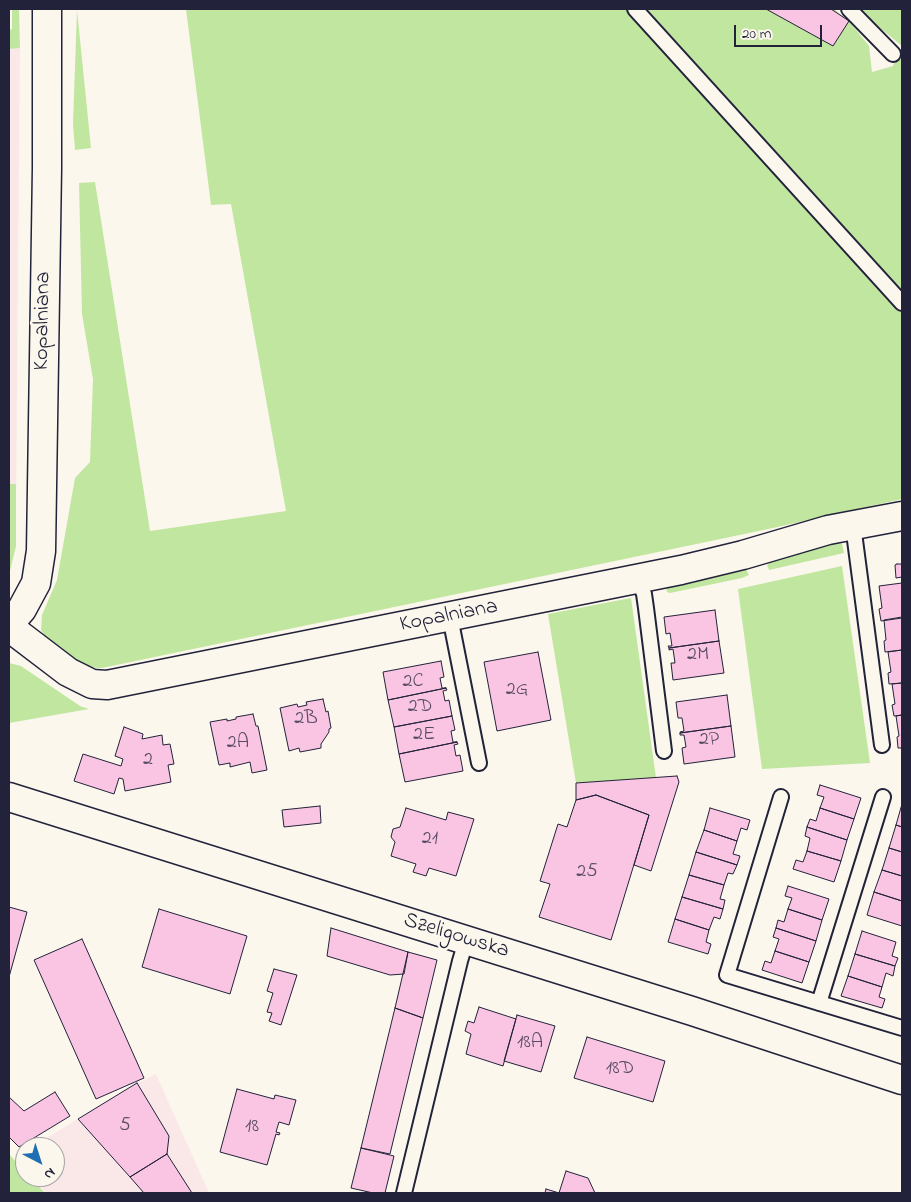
<!DOCTYPE html>
<style>
body{margin:0}
#map{position:relative;width:911px;height:1202px;overflow:hidden;background:#fbf7ec;font-family:"Indie Flower",sans-serif}
canvas{display:block}
.frame{position:absolute;inset:0;border:10px solid #22223b;pointer-events:none}
.north{position:absolute;left:15px;top:1137px;width:50px;height:50px;box-sizing:border-box;background:#fbf7ec;border:1px solid #a4a2a5;border-radius:50%;rotate:140deg;font-size:14px;font-weight:700;line-height:20px;text-align:center;color:#22223b}
.north::after{content:'';display:block;margin:auto;width:18px;height:22px;background:#1f6fb2;clip-path:polygon(50% 0,100% 100%,50% 72%,0 100%)}
.scale{position:absolute;left:734px;top:25px;width:88px;height:22px;box-sizing:border-box;border:2px solid #22223b;border-top:0;padding-left:6px;font-size:15px;line-height:18px;white-space:nowrap;color:#22223b;-webkit-text-stroke:4px #fbf7ec;paint-order:stroke}
</style>
<div id="map">
<canvas width="911" height="1202"></canvas>
<div class="frame"></div>
<div class="north">N</div>
<div class="scale">20 m</div>
</div>
<script>
const ctx = document.querySelector('canvas').getContext('2d');
ctx.lineJoin = 'round';
function fillPath(path, color) { ctx.fillStyle = color; ctx.fill(path, 'evenodd'); }
const toPath = rows => new Path2D(rows.map(r => 'M' + r).join(''));
function trace(path, color, width, dash) { ctx.strokeStyle = color; ctx.lineWidth = width; ctx.lineCap = dash ? 'butt' : 'round'; ctx.setLineDash(dash || []); ctx.stroke(path); }
function write(font, color, halo, rows, align = 'center') {
  ctx.font = font + ' "Indie Flower",sans-serif'; ctx.lineWidth = 5; ctx.setLineDash([]); ctx.textBaseline = 'middle'; ctx.strokeStyle = halo; ctx.fillStyle = color; for (const [text, x, y, turn = 0] of rows) {
    ctx.save(); ctx.translate(x, y); ctx.rotate((+turn || 0) * Math.PI / 180); ctx.textAlign = isNaN(turn) ? turn : align; if (halo) ctx.strokeText(text, 0, 0); ctx.fillText(text, 0, 0); ctx.restore();
  }
}
fillPath(toPath([
 [9,39,19,39,20,48,16,507,9,507],
 [156,1074,209,1193,46,1193,32,1177,55,1177,55,1147,32,1147,137,1083],
 [25,1151,25,1169,14,1158]
]), '#fae8e9');
fillPath(toPath([
 [12,9,19,9,20,48,9,49,9,30,12,29],
 [186,9,834,9,849,21,869,46,872,72,893,66,902,46,857,9,902,9,902,499,773,528,102,668,84,667,48,641,41,630,42,615,57,580,75,478,90,462,93,379,82,314,79,183,95,182,150,531,286,511,231,204,211,205],
 [77,10,91,148,75,150,73,124],
 [9,484,16,484,16,546,9,575],
 [833,540,842,544,844,553,769,570,767,565,774,558],
 [842,566,870,763,762,769,738,589],
 [742,568,746,569,749,575,742,578,670,593,667,592,666,586],
 [631,598,656,778,576,783,548,614],
 [9,663,21,666,80,706,89,709,9,723],
 [9,1154,25,1172,25,1177,30,1177,45,1193,11,1193,9,1190]
]), '#c1e6a0');
const building = toPath([
 [766,9,831,9,849,21,833,46,766,9],
 [897,564,902,564,902,577,896,578,895,565,897,564],
 [902,583,902,618,881,621,879,609,882,608,879,586,902,583],
 [715,610,719,641,669,648,668,646,672,646,670,633,666,634,664,617,715,610],
 [902,617,902,650,885,652,884,641,886,640,884,620,902,617],
 [719,641,724,673,673,680,671,663,675,663,673,649,669,650,669,648,719,641],
 [902,650,902,683,889,684,888,673,891,672,888,652,902,650],
 [538,652,551,720,497,731,484,662,538,652],
 [441,661,444,677,440,678,442,688,446,688,388,700,383,672,441,661],
 [902,683,902,715,894,716,892,705,895,704,892,684,902,683],
 [446,688,447,690,443,691,445,701,449,700,452,716,394,727,388,700,446,688],
 [727,695,731,726,680,733,680,732,684,731,682,718,678,718,676,702,727,695],
 [323,699,326,712,328,711,331,728,329,729,329,732,321,744,321,748,300,752,299,748,289,751,280,708,297,704,298,707,307,705,306,702,323,699],
 [253,714,256,726,258,726,267,770,252,773,250,762,230,767,230,763,219,765,210,722,227,719,227,721,236,719,236,717,253,714],
 [902,715,902,748,898,748,897,737,899,736,896,716,902,715],
 [452,716,455,730,451,731,453,742,457,742,399,754,394,727,452,716],
 [731,726,735,757,684,764,682,748,686,747,684,735,680,735,680,733,731,726],
 [124,727,143,734,142,739,162,735,163,745,170,744,174,764,168,765,171,782,125,791,123,779,119,778,114,794,74,781,83,754,121,766,123,759,115,756,124,727],
 [457,742,458,744,454,745,456,756,460,755,463,771,405,782,399,754,457,742],
 [677,776,679,782,651,871,634,865,649,815,596,795,576,800,576,783,677,776],
 [820,785,861,798,854,819,820,808,824,797,817,795,820,785],
 [596,795,649,815,611,940,539,917,550,884,540,881,558,824,567,827,576,800,596,795],
 [902,804,902,827,896,825,902,804],
 [320,806,321,823,284,827,282,810,320,806],
 [406,808,446,820,448,812,474,819,456,876,429,868,426,876,413,872,416,864,391,856,395,842,391,837,393,829,400,827,406,808],
 [710,808,750,820,747,830,741,828,737,841,704,830,710,808],
 [820,808,854,819,847,840,807,827,810,819,816,821,820,808],
 [896,825,902,827,902,852,889,848,896,825],
 [807,827,847,840,841,861,807,851,810,838,805,836,807,827],
 [704,830,737,841,733,854,740,856,737,865,696,852,704,830],
 [889,848,902,852,902,876,882,870,889,848],
 [807,851,841,861,834,882,793,869,796,860,803,862,807,851],
 [696,852,737,865,733,874,728,873,724,885,689,875,696,852],
 [882,870,902,876,902,901,874,892,882,870],
 [689,875,724,885,720,899,725,900,723,909,682,897,689,875],
 [788,886,829,899,822,920,788,909,792,898,785,896,788,886],
 [874,892,902,901,902,926,867,915,874,892],
 [682,897,723,909,720,919,714,917,709,930,675,919,682,897],
 [9,907,27,912,9,977,9,907],
 [159,909,247,936,230,994,142,967,159,909],
 [788,909,822,920,816,941,776,928,778,920,784,922,788,909],
 [675,919,709,930,706,942,711,944,708,954,668,942,675,919],
 [331,928,408,952,404,974,390,975,327,956,331,928],
 [776,928,816,941,809,962,775,951,779,939,773,937,776,928],
 [862,931,896,942,892,956,898,958,895,966,855,954,862,931],
 [82,939,144,1078,96,1099,34,960,82,939],
 [775,951,809,962,802,983,762,970,765,961,771,963,775,951],
 [408,952,437,960,423,1018,395,1008,408,952],
 [855,954,895,966,893,976,886,973,882,987,848,976,855,954],
 [274,969,297,975,281,1025,269,1021,272,1013,267,1012,273,993,267,991,274,969],
 [848,976,882,987,879,997,885,999,882,1008,841,996,848,976],
 [479,1007,516,1019,503,1066,466,1054,471,1034,465,1031,468,1021,474,1023,479,1007],
 [395,1008,423,1018,390,1154,361,1148,395,1008],
 [517,1015,555,1026,541,1072,504,1061,517,1015],
 [587,1037,665,1061,653,1102,574,1078,587,1037],
 [137,1083,169,1136,167,1154,130,1177,78,1119,137,1083],
 [237,1089,274,1099,275,1095,296,1100,289,1125,279,1122,276,1132,280,1133,279,1135,276,1134,267,1165,220,1152,237,1089],
 [55,1092,70,1116,19,1147,9,1137,9,1097,24,1111,55,1092],
 [361,1148,394,1156,385,1193,373,1193,351,1188,361,1148],
 [167,1154,192,1193,144,1193,130,1177,167,1154],
 [566,1171,588,1178,595,1193,559,1193,566,1171],
 [546,1189,559,1193,545,1193,546,1189]
]);
fillPath(building, '#f9c5e2');
trace(building, '#22223b', 1);
const lane = toPath([
 [635,9,902,303],
 [849,9,893,54],
 [853,525,882,745],
 [638,579,644,594,646,608,664,751],
 [450,617,479,763],
 [781,797,727,975,902,1028],
 [819,1003,883,797],
 [404,1193,460,961,466,941]
]);
const street = toPath([
 [9,624,22,609,36,583,41,551,47,168,47,9],
 [9,627,68,672,92,684,107,685,681,570,743,555,828,530,902,516]
]);
const secondary = toPath([
 [9,797,692,1011,902,1080]
]);
trace(lane, '#22223b', 18);
trace(street, '#22223b', 31);
trace(secondary, '#22223b', 31);
trace(lane, '#fbf7ec', 14);
trace(street, '#fbf7ec', 28);
trace(secondary, '#fbf7ec', 28);
write('20px', '#584b65', null, [
 ["2M",698,656],
 ["2C",413,683],
 ["2G",517,691],
 ["2D",420,708],
 ["2B",306,720],
 ["2E",424,736],
 ["2P",709,741],
 ["2A",238,744],
 ["2",148,761],
 ["21",430,840],
 ["25",587,873],
 ["18A",530,1044],
 ["18D",620,1070],
 ["5",125,1127],
 ["18",252,1128]
]);
write('22px', '#22223b', '#fbf7ec', [
 ["Kopalniana",44,321,-89],
 ["Kopalniana",449,617,-11],
 ["Szeligowska",456,937,17]
]);
</script>
